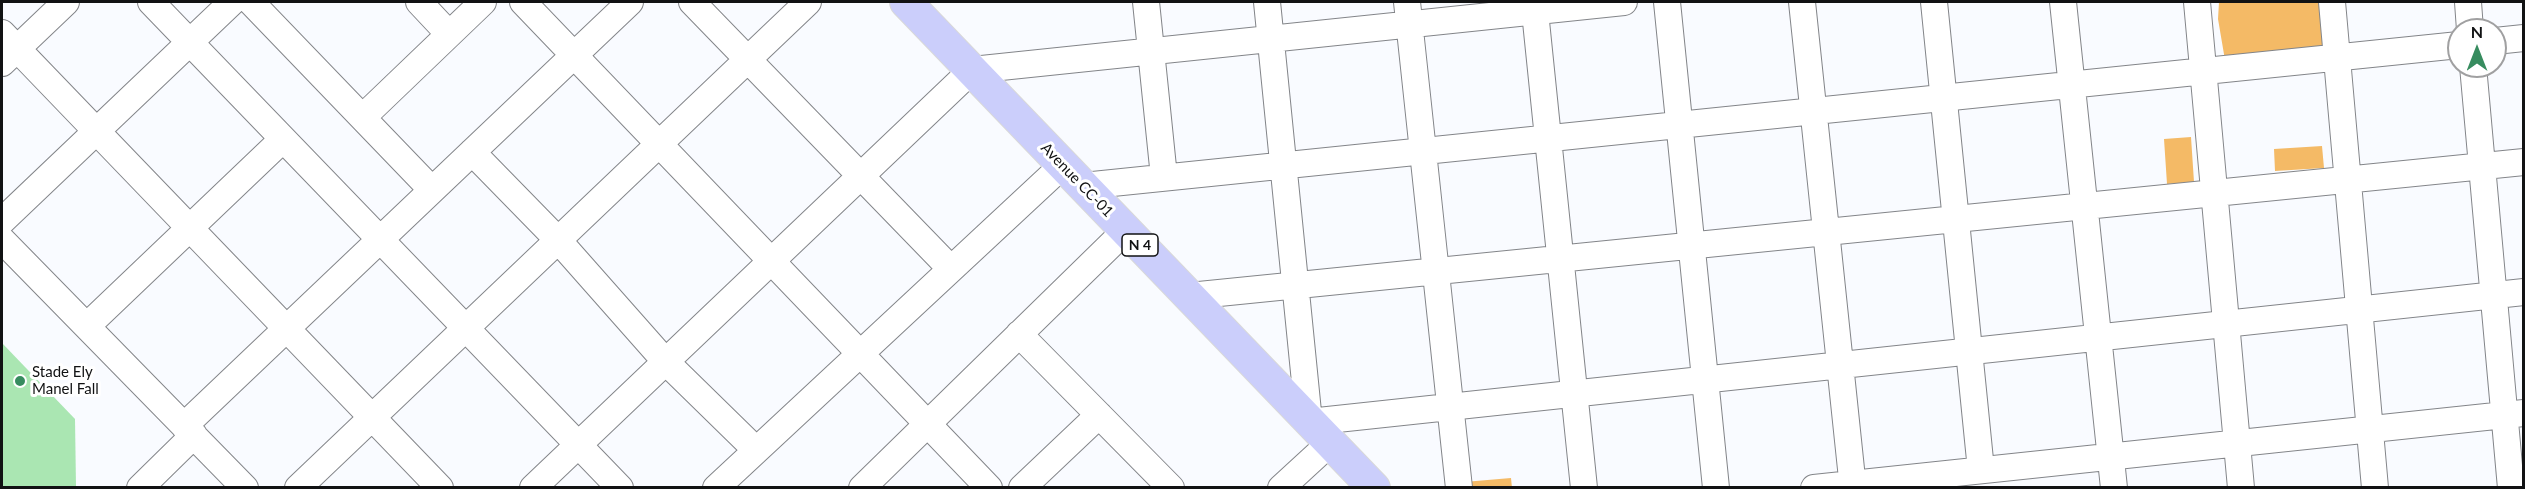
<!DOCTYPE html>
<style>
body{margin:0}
#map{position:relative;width:2525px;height:489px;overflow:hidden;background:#f9fbff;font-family:Lato,sans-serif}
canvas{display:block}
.frame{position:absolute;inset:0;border:3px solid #111213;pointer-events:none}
.north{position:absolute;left:2447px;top:18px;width:60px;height:60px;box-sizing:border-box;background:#fff;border:2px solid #a0a0a1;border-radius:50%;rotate:0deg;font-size:16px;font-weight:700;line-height:24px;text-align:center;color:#111213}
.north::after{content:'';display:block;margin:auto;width:21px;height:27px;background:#378c5f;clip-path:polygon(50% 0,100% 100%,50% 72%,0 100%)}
</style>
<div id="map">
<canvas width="2525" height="489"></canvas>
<div class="frame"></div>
<div class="north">N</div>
</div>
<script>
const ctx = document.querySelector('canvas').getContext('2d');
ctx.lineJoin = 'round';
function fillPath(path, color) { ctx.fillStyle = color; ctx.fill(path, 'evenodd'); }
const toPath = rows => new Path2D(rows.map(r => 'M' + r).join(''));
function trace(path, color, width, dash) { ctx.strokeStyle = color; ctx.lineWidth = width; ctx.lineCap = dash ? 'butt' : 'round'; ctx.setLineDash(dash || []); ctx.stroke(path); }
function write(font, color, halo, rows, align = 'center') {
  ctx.font = font + ' Lato,sans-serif'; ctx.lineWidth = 6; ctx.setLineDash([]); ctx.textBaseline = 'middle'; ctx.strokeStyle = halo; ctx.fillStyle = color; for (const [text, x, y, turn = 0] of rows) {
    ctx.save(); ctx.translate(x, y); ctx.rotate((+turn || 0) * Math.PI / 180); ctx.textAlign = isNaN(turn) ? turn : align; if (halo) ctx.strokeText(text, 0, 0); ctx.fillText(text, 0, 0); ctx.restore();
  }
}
fillPath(toPath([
 [2,343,75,419,76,487,2,487]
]), '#aae6b2');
fillPath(toPath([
 [2219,2,2325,2,2332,56,2226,66,2218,19],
 [2191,137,2194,182,2167,184,2164,139],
 [2322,146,2324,168,2275,171,2274,149],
 [1511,478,1512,488,1464,488,1464,482]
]), '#f4ba66');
const minor = toPath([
 [151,2,620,488],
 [251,2,432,190],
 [419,2,449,34],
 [523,2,989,488],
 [692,2,951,269],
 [1146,2,1164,177],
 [1267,2,1309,422,2524,292],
 [1407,2,1459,488],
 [1534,2,1584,488],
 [1667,2,1716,488],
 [1802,2,1853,488],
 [1934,2,1981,470],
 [2063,2,2114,488],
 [2197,2,2241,488],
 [2332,2,2375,488],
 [2468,2,2470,30],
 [2,33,440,488],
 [2495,41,2524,38],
 [2,63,66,2],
 [2473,66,2511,488],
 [363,117,483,2],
 [472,152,558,240,665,361,756,450],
 [1083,186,2459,45],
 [2,221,232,2],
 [2,240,245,488],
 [1189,296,2524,162],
 [87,326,283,139],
 [1019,334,1171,488],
 [184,426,630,2],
 [140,488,194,435],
 [298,488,808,2],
 [533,488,972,70,1624,2],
 [716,488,1063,165],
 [862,488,1126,230],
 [1022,488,1099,415],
 [1281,488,1330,443],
 [1814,488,2524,413]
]);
const major = toPath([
 [906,2,1374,488]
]);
trace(minor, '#838589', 28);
trace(major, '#d9d9d9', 34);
trace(minor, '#fff', 26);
trace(major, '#cbcefb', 32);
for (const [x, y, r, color] of [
 [20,381,6,"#378c5f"]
]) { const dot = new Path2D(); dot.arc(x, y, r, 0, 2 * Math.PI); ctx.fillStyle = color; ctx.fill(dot); trace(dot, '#fff', 2); }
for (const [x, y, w] of [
 [1140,245,36]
]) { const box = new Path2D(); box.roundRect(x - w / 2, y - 11, w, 22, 4.5); ctx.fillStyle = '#fff'; ctx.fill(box); trace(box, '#111213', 1.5); }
write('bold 14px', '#111213', null, [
 ["N 4",1140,245]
]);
write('15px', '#111213', '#fff', [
 ["Avenue CC-01",1077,180,46]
]);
write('15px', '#111213', '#fff', [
 ["Stade Ely",32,372],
 ["Manel Fall",32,389]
], 'left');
</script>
